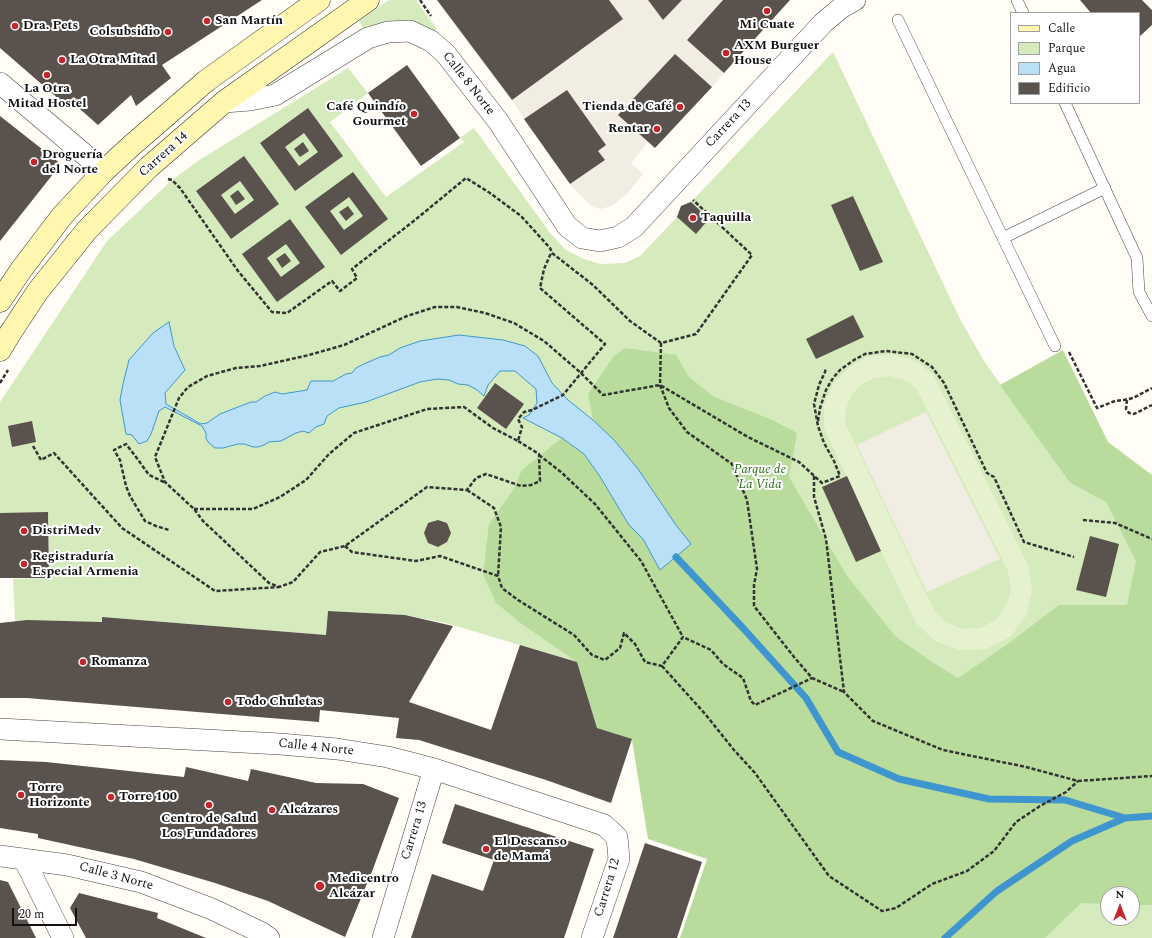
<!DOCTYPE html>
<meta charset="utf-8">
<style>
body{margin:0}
#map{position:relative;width:1152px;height:938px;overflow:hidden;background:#fffdf5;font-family:Spectral,serif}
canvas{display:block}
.legend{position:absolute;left:1010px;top:12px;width:130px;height:92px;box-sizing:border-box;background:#fff;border:1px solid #a0a0a0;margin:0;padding:5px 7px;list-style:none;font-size:12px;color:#111}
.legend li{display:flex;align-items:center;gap:8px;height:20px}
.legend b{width:20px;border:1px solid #a0a0a0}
.north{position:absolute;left:1100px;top:886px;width:40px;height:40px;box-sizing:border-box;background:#fff;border:1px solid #a0a0a0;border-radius:50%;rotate:0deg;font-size:11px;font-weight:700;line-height:16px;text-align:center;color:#111}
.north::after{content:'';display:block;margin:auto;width:14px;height:18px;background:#c4262e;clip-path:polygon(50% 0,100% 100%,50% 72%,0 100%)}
.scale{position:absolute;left:12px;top:908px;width:65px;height:18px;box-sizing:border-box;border:2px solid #111;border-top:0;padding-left:5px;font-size:12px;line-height:14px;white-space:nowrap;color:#111;-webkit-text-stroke:3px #fff;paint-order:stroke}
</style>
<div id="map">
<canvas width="1152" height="938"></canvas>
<ul class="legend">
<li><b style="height:5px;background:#fff6b0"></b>Calle</li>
<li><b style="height:11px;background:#d5ebbd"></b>Parque</li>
<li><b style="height:11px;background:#b9e0f7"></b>Agua</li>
<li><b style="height:11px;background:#5a524d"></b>Edificio</li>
</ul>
<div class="north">N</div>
<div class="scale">20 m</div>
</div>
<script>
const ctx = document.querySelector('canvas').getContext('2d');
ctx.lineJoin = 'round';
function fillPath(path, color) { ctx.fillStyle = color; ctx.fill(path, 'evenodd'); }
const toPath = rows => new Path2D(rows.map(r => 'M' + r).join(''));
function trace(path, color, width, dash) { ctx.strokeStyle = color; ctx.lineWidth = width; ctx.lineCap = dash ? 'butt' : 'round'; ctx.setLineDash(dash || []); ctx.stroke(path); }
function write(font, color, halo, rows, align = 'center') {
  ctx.font = font + ' Spectral,serif'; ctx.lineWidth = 4; ctx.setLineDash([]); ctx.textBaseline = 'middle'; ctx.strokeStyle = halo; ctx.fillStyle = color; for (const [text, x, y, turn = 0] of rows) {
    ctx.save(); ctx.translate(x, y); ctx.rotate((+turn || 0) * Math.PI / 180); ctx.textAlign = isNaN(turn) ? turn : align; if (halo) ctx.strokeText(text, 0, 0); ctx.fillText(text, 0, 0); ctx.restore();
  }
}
fillPath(toPath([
 [389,0,416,0,437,29,435,31,412,21,385,22,364,29,359,21],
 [833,52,961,321,984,361,1070,483,1152,526,1152,938,857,938,577,662,446,623,405,615,328,611,326,635,103,617,102,622,15,621,13,579,49,578,48,513,0,513,0,402,107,241,172,180,198,161,348,68,368,93,330,122,386,197,464,142,460,138,474,128,551,234,566,250,584,259,600,264,625,263,640,256,677,217,681,206,693,200],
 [1108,894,1132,894,1132,918,1108,918]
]), '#d5ebbd');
fillPath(toPath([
 [625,348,676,355,689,377,714,397,770,419,797,433,789,477,847,576,895,636,932,662,958,678,1008,644,1059,605,1127,605,1136,561,1106,502,1070,483,1000,385,1063,350,1108,442,1152,475,1152,905,1132,905,1132,894,1108,894,1108,904,1081,903,1045,938,680,938,707,859,648,839,632,740,597,728,577,662,522,624,496,603,483,574,489,524,513,490,522,470,562,438,584,454,599,475,629,525,643,539,660,569,691,544,676,525,638,469,614,440,593,420,588,394,613,357]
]), '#b9dc9c');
fillPath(toPath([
 [891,354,914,360,933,374,1028,565,1032,591,1026,616,1010,637,986,649,960,650,935,641,916,623,881,551,824,428,824,405,833,384,848,368,867,357],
 [890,376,904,380,916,388,1008,571,1011,590,1006,606,996,620,980,628,963,629,947,623,934,610,845,423,846,409,851,395,861,385,874,378]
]), '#e6f2cf');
fillPath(toPath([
 [609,0,648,0,663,20,682,0,723,0,687,39,724,73,712,87,675,54,619,115,648,142,631,163,643,174,626,195,611,206,601,209,593,207,586,201,570,184,605,160,598,151,606,145,567,90,524,119,512,100,623,19],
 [926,412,1000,559,927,592,857,445]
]), '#f1ede2');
const water = toPath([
 [169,322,174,346,185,370,165,393,166,404,201,424,207,423,220,414,251,402,256,402,265,396,275,392,282,394,307,390,311,381,333,381,346,374,352,373,356,368,364,364,380,357,389,355,400,348,420,341,459,335,503,340,525,346,538,356,552,383,568,400,593,420,614,440,638,469,676,525,691,544,660,570,643,539,629,525,599,475,584,454,562,438,523,418,529,415,537,403,536,389,515,371,500,371,488,385,484,396,477,390,468,385,458,384,449,380,437,379,420,382,366,402,339,408,327,416,324,424,316,427,309,433,303,431,296,433,281,441,269,442,264,445,258,447,253,447,244,444,238,444,223,448,215,448,208,442,206,438,206,433,202,426,165,407,159,411,151,434,147,441,139,444,132,435,126,434,120,400,123,384,129,360,153,333,169,322]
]);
fillPath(water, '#b9e0f7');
trace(water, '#3f96cf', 1);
trace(toPath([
 [676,557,743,628,806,698,838,752,899,779,989,799,1065,800,1125,818],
 [945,938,997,891,1072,841,1125,818,1152,816]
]), '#3f96cf', 7);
fillPath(toPath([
 [0,0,262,0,162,65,171,78,136,106,131,95,98,125,72,102,68,107,0,48],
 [437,0,609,0,623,19,512,100],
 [648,0,682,0,663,20],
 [723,0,790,0,724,73,687,40],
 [1080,0,1142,0,1152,10,1152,25,1139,37,1139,13,1091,13],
 [675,54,712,87,655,148,618,115],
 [407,65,460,138,421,166,368,93],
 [567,90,606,145,598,151,605,160,570,184,524,119],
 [308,108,343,156,295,191,260,143],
 [304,133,318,152,299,166,285,147],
 [0,116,61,164,0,241],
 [303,142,309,151,300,157,294,149],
 [244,156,279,204,231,239,196,191],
 [240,181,254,200,235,214,221,195],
 [353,172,388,219,341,255,305,207],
 [349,197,363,216,344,230,330,211],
 [238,190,245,199,236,205,230,196],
 [853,196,883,262,860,271,831,205],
 [691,202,709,219,696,234,677,217,681,206],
 [348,206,354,214,346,221,339,212],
 [290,219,325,267,277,302,242,254],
 [286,244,300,263,281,277,267,258],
 [285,253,291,261,282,268,276,259],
 [853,315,864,337,816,359,806,339],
 [495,383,524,404,506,429,477,408],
 [32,421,36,442,12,447,8,426],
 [847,476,881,551,856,562,822,487],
 [48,512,49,578,0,578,0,513],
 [438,520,447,523,451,533,447,542,438,547,428,543,424,533,428,523],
 [1090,536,1119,544,1106,597,1076,590],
 [328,611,405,615,453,626,409,702,491,730,520,645,577,662,597,728,632,739,611,803,546,780,419,740,396,738,399,718,320,710,319,722,27,698,0,698,0,623,27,620,102,622,102,617,326,635],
 [0,760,46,762,184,777,186,767,248,781,251,769,316,783,363,784,399,798,373,869,345,937,268,901,215,883,134,859,38,838,38,834,0,828],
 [455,804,594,849,564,938,411,938,432,874,483,891,494,860,442,843],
 [645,843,702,862,694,886,677,938,613,938],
 [0,880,8,882,36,938,0,938],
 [79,893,158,913,157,918,206,938,86,938,70,908]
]), '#5a524d');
const service = toPath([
 [1017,0,1023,13],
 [898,20,1055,346],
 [1065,103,1137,258,1139,292,1152,316],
 [1003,238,1105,188]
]);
const minor = toPath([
 [0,83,104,171],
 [224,102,250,100,275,95,368,38,388,32,410,31,431,41,445,53,498,121,567,226,582,238,600,241,618,237,634,227,823,23,841,8,855,0],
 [0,729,280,744,337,749,388,757,434,769,604,825,617,837,619,859,592,938],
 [0,856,67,865,141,882,212,909,262,933,269,938],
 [24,859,63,938],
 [383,938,434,769]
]);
const secondary = toPath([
 [0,301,21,270,62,216,104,171,131,146,206,81,319,0],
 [0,350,9,335,38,291,87,230,149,167,224,102,368,0]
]);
trace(service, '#444', 12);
trace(minor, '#444', 22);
trace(secondary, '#333', 23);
trace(toPath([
 [420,0,431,16],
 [168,179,172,180,180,188,238,271,272,312,287,313,332,281,340,291,357,278,352,269,415,220,466,178,490,193,521,216,550,248,552,253,593,285,630,321,661,343,696,334,752,255,693,200],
 [661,343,660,385,669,408,687,432,732,464,747,500,757,569,754,585,754,606,794,657,812,678,844,692],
 [1069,352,1097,408,1115,401,1124,400,1133,398,1152,388],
 [0,383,8,370],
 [1127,400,1126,409,1129,413,1134,414,1152,405],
 [818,421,820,408,826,390,833,378,840,370,854,360,865,354,886,351,912,354,932,367,944,383,987,473,994,477,1024,542,1074,557],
 [518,441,539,454,540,481,531,485,521,486,486,474,476,478,467,490,427,487,345,546,320,552,293,582,279,587,269,583,203,521,194,509,165,482,155,457,179,398,188,387,207,376,236,368,260,366,309,355,344,345,407,316,435,307,457,307,485,313,514,323,544,341,581,373,603,395,660,385,748,437,799,462,822,483,840,476,834,461,824,443,818,426,814,404,819,385,825,372,826,368],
 [33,446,41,460,54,453,122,528,215,591,279,587],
 [539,455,561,472,595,504,641,561,683,637],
 [814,476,814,497,826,539,844,692,873,721,943,750,1026,767,1078,781,1152,776],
 [164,482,149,475,136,457,126,444,114,450,120,460,126,486,130,496,145,521,156,526,169,530],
 [467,490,494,508,501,527,498,576],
 [194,509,253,509,280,497,306,480,329,454,354,433,427,409,464,407,493,428,518,441,522,427,518,419,524,412,532,410,563,395,605,344,540,288,544,269,551,253],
 [1083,520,1115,523,1152,539],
 [345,546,352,552,416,561,440,556,498,576,502,588,518,600,574,635,592,655,605,660,620,648,624,633,635,644,645,662,662,666,683,637,711,650,723,664,743,678,751,701,755,705,812,678],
 [662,666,706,715,734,750,755,773,829,876,882,911,896,908,932,884,967,871,994,851,1016,822,1040,806,1066,792,1078,781]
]), '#333', 2.5, [4, 2]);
trace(service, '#fff', 11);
trace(minor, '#fff', 21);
trace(secondary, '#fff6b0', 22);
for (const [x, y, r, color] of [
 [767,11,4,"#c4262e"],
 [207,21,4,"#c4262e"],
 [15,26,4,"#c4262e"],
 [168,32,4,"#c4262e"],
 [726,53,4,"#c4262e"],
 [62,60,4,"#c4262e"],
 [47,75,4,"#c4262e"],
 [680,107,4,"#c4262e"],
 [414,114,4,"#c4262e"],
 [657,129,4,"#c4262e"],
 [34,162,4,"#c4262e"],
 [693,218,4,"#c4262e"],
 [24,531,4,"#c4262e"],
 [24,564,4,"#c4262e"],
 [83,662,4,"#c4262e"],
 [228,702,4,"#c4262e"],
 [21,795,4,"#c4262e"],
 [111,797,4,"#c4262e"],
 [209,805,4,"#c4262e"],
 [272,810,4,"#c4262e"],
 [486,849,4,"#c4262e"],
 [320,886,5,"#c4262e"]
]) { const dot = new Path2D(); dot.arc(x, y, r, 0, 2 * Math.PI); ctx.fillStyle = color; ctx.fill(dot); trace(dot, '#fff', 1.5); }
write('bold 13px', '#111', '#fff', [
 ["San Martín",215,21],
 ["Mi Cuate",767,25,"center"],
 ["Dra. Pets",23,26],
 ["Colsubsidio",160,32,"right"],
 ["AXM Burguer",734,46],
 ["House",734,61],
 ["La Otra Mitad",70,60],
 ["La Otra",47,89,"center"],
 ["Mitad Hostel",47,104,"center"],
 ["Café Quindío",406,107,"right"],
 ["Gourmet",406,122,"right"],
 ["Tienda de Café",672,107,"right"],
 ["Rentar",649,129,"right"],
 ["Droguería",42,155],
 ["del Norte",42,170],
 ["Taquilla",701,218],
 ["DistriMedv",32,531],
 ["Registraduría",32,557],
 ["Especial Armenia",32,572],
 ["Romanza",91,662],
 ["Todo Chuletas",236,702],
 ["Torre",29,788],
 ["Horizonte",29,803],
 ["Torre 100",119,797],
 ["Alcázares",280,810],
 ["Centro de Salud",209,819,"center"],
 ["Los Fundadores",209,834,"center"],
 ["El Descanso",494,842],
 ["de Mamá",494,857],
 ["Medicentro",329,879],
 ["Alcázar",329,894]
], 'left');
write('13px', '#111', '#fff', [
 ["Calle 8 Norte",468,84,52],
 ["Carrera 13",729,124,-47],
 ["Carrera 14",164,155,-42],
 ["Calle 4 Norte",316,748,6],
 ["Carrera 13",415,831,-73],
 ["Calle 3 Norte",116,877,15],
 ["Carrera 12",608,888,-73]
]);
write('italic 13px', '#2f6b1f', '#fff', [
 ["Parque de",760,470],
 ["La Vida",760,485]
]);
</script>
